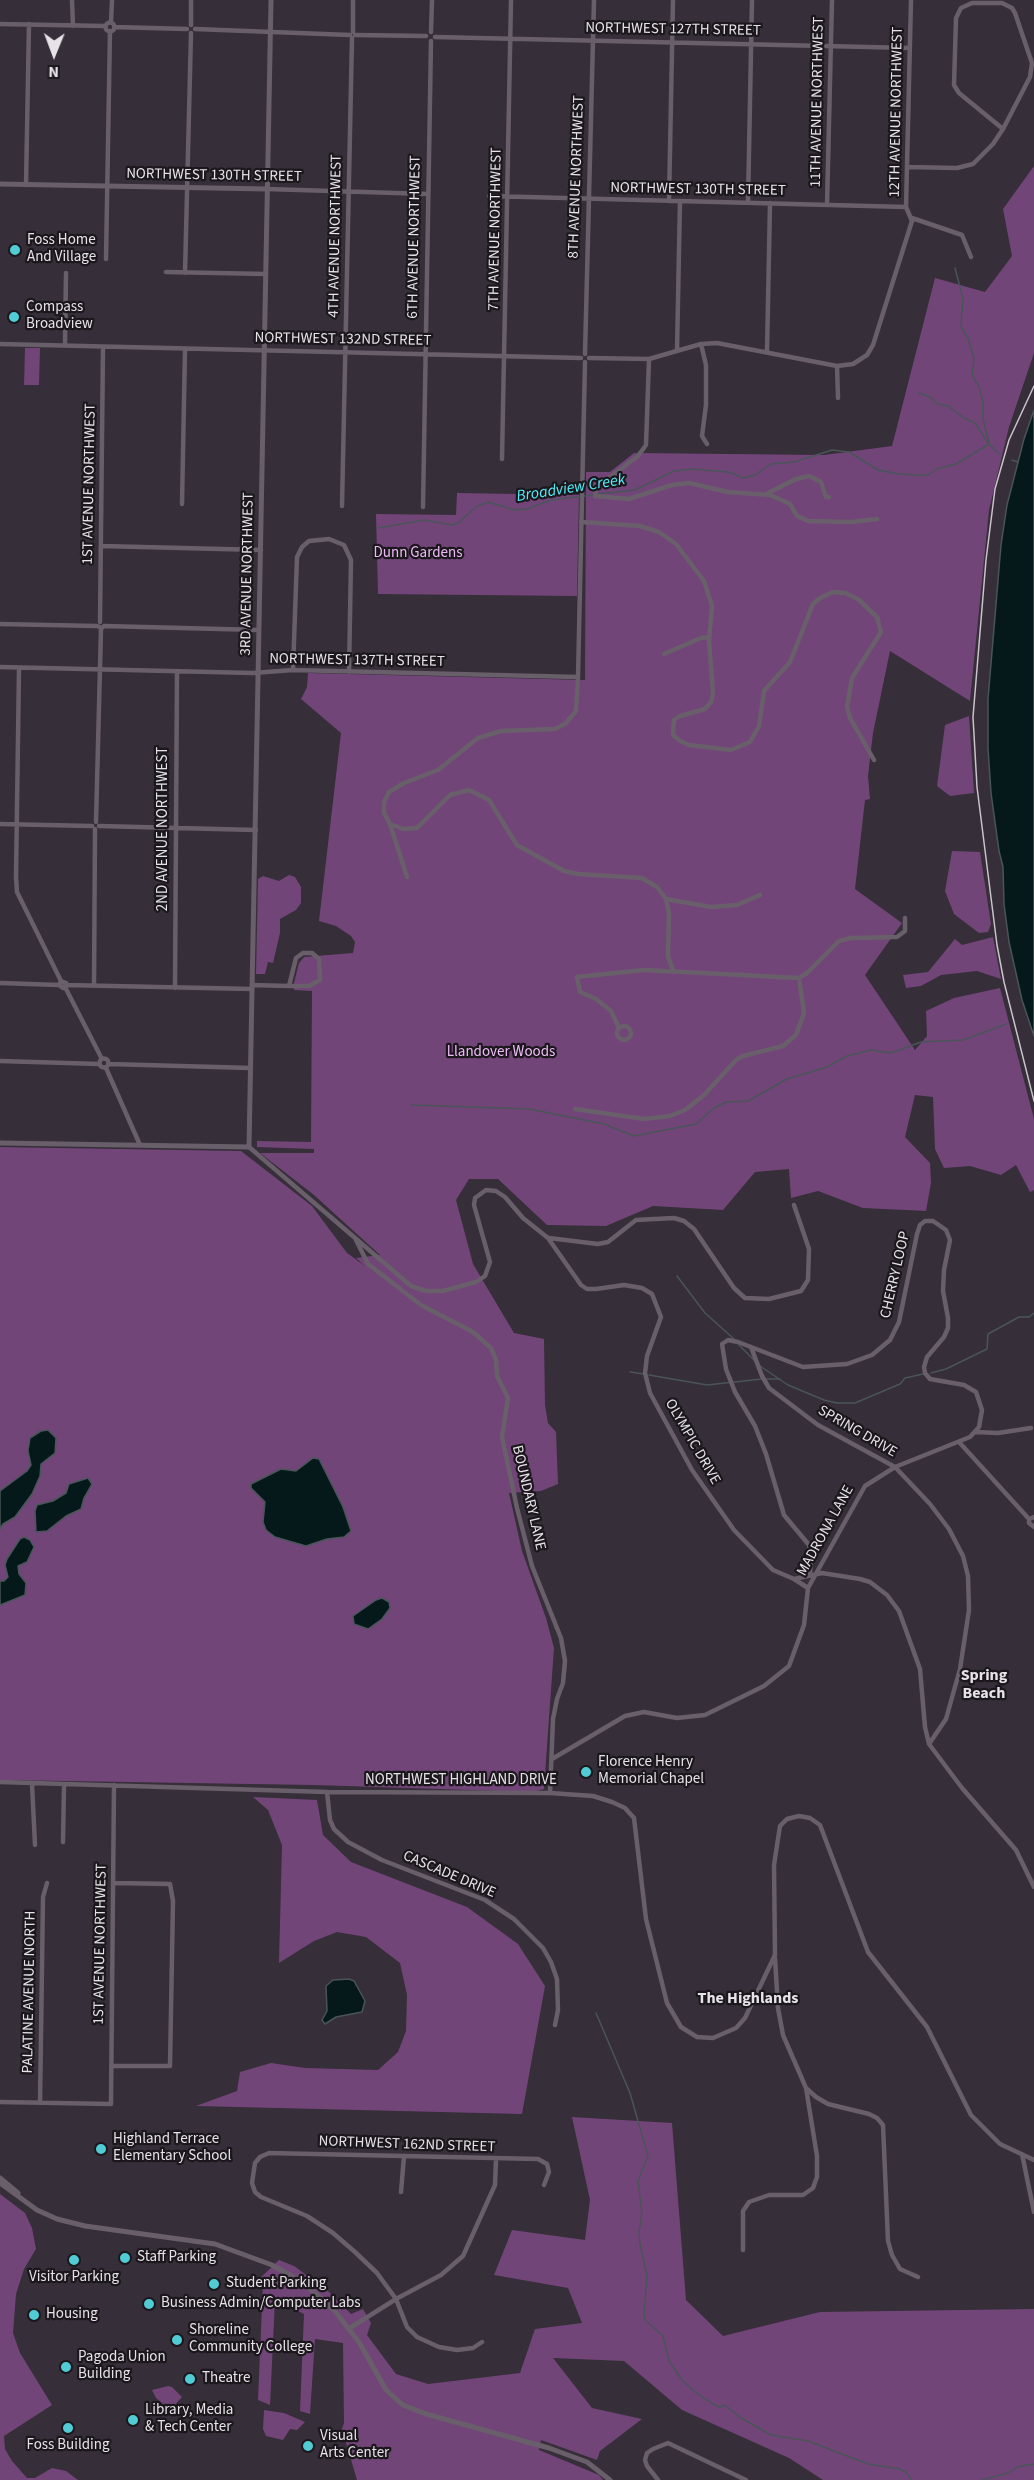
<!DOCTYPE html>
<style>
body{margin:0}
#map{position:relative;width:1034px;height:2480px;overflow:hidden;background:#362e38;font-family:"Source Sans 3",sans-serif}
canvas{display:block}
.north{position:absolute;left:24px;top:24px;width:60px;height:60px;-webkit-text-stroke:4px #1b171c;paint-order:stroke;rotate:181deg;font-size:16px;font-weight:700;line-height:24px;text-align:center;color:#e7e2e8}
.north::after{content:'';display:block;margin:auto;width:21px;height:27px;background:#e7e2e8;clip-path:polygon(50% 0,100% 100%,50% 72%,0 100%)}
</style>
<div id="map">
<canvas width="1034" height="2480"></canvas>
<div class="north">N</div>
</div>
<script>
const ctx = document.querySelector('canvas').getContext('2d');
ctx.lineJoin = 'round';
function fillPath(path, color) { ctx.fillStyle = color; ctx.fill(path, 'evenodd'); }
const toPath = rows => new Path2D(rows.map(r => 'M' + r).join(''));
function trace(path, color, width, dash) { ctx.strokeStyle = color; ctx.lineWidth = width; ctx.lineCap = dash ? 'butt' : 'round'; ctx.setLineDash(dash || []); ctx.stroke(path); }
function write(font, color, halo, rows, align = 'center') {
  ctx.font = font + ' "Source Sans 3",sans-serif'; ctx.lineWidth = 4.5; ctx.setLineDash([]); ctx.textBaseline = 'middle'; ctx.strokeStyle = halo; ctx.fillStyle = color; for (const [text, x, y, turn = 0] of rows) {
    ctx.save(); ctx.translate(x, y); ctx.rotate((+turn || 0) * Math.PI / 180); ctx.textAlign = isNaN(turn) ? turn : align; if (halo) ctx.strokeText(text, 0, 0); ctx.fillText(text, 0, 0); ctx.restore();
  }
}
fillPath(toPath([
 [1034,166,1034,353,1009,427,989,510,970,701,890,651,873,733,868,776,870,799,865,800,855,889,902,923,865,975,915,1050,927,1036,926,1011,954,998,1000,988,1034,1119,1034,1190,1030,1192,1016,1165,1001,1175,970,1166,944,1168,935,1149,933,1097,915,1095,905,1137,930,1163,931,1183,926,1211,863,1208,818,1191,791,1198,789,1169,755,1172,723,1210,653,1206,606,1226,547,1225,498,1179,469,1179,456,1200,473,1264,514,1333,544,1339,545,1405,548,1423,556,1432,558,1484,541,1491,509,1493,522,1551,546,1618,554,1648,544,1789,533,1792,314,1785,0,1780,0,1147,241,1151,312,1206,347,1253,365,1266,356,1258,380,1255,314,1195,260,1153,314,1153,314,1149,257,1147,257,1141,311,1142,312,991,294,990,294,983,299,963,304,957,353,953,355,942,351,936,336,926,319,921,341,733,301,699,307,687,308,673,585,680,586,472,610,472,634,453,824,455,892,446,935,278,985,292,1012,256,1003,209],
 [25,348,40,348,39,385,24,385],
 [457,493,579,495,577,596,378,594,376,514,456,515],
 [969,716,974,793,950,796,937,786,945,725],
 [952,851,980,852,991,924,988,932,979,933,954,914,945,891],
 [289,875,295,877,301,887,301,903,296,910,280,919,280,933,273,963,268,962,265,974,256,974,258,879,263,876,279,881],
 [993,937,1001,979,977,971,941,975,921,986,906,988,903,975,928,972,955,939,962,945],
 [253,1797,317,1800,323,1835,351,1862,467,1907,518,1944,545,1986,522,2114,196,2106,237,2091,240,2072,271,2063,305,2068,378,2070,398,2052,406,2031,407,1995,400,1963,366,1937,337,1932,314,1941,279,1963,282,1845,268,1810],
 [572,2117,672,2123,686,2300,723,2336,820,2312,1034,2309,1034,2480,823,2480,789,2458,682,2410,624,2361,553,2358,592,2408,642,2419,600,2451,597,2460,541,2440,539,2450,599,2475,603,2480,357,2480,342,2429,344,2423,343,2343,315,2339,310,2414,300,2411,304,2314,275,2300,270,2405,258,2400,263,2283,257,2281,279,2260,294,2266,328,2291,351,2314,363,2309,371,2323,367,2335,396,2374,428,2384,520,2373,535,2329,582,2323,568,2288,494,2275,512,2230,585,2240,590,2200],
 [0,2194,25,2213,32,2228,36,2249,24,2269,16,2294,13,2333,20,2353,52,2405,4,2436,5,2449,12,2461,27,2478,35,2478,52,2468,66,2471,78,2480,0,2480],
 [168,2386,172,2387,182,2397,173,2407,168,2408,156,2398,152,2390],
 [264,2410,284,2413,305,2422,297,2430,290,2429,283,2440,266,2436,263,2429]
]), '#724579');
const water = toPath([
 [1034,410,1034,1036,1022,1000,1009,942,1004,904,1003,867,999,851,991,793,988,748,988,699,1001,545,1007,505,1024,439,1034,410],
 [48,1430,56,1438,55,1453,41,1464,40,1476,32,1494,15,1517,3,1524,0,1529,0,1491,27,1471,31,1465,28,1451,30,1438,41,1431,48,1430],
 [313,1458,319,1459,343,1507,351,1531,344,1537,327,1539,306,1546,275,1537,266,1530,263,1522,265,1502,251,1488,251,1484,281,1469,296,1471,313,1458],
 [88,1478,92,1484,84,1498,81,1509,66,1516,47,1531,36,1532,35,1511,37,1505,53,1501,66,1493,69,1484,88,1478],
 [24,1537,30,1540,34,1547,27,1562,18,1566,19,1574,26,1583,25,1595,0,1605,0,1581,4,1581,8,1577,5,1565,7,1559,20,1539,24,1537],
 [382,1598,389,1602,390,1608,382,1619,368,1629,354,1624,353,1616,376,1600,382,1598],
 [349,1979,354,1981,365,2001,362,2012,336,2017,325,2024,322,2020,327,2011,326,1986,333,1980,349,1979]
]);
fillPath(water, '#05181a');
trace(water, '#495558', 1.5);
trace(toPath([
 [955,268,963,299,961,327,968,338,974,359,972,375,979,387,983,402,983,419,989,443],
 [919,393,930,397,937,404,948,406,964,418,975,423,988,443],
 [1012,460,1018,462],
 [597,494,635,490,674,471,693,469,728,472,744,478,755,475,771,464,794,462,832,450,849,452,878,470,899,474,919,475,928,475,937,469,956,464,989,444,999,454],
 [378,528,424,520,452,525,458,523,476,507,488,502,515,510,527,509,551,500,593,495],
 [411,1105,529,1109,604,1124,634,1136,696,1124,714,1108,726,1102,748,1101,787,1079,827,1067,847,1056,871,1050,891,1053,921,1042,963,1040,1006,1024],
 [677,1276,705,1313,734,1339],
 [739,1345,755,1361],
 [760,1366,788,1385,824,1400,837,1403,855,1403,900,1384,905,1378,923,1374],
 [630,1372,644,1374],
 [931,1373,946,1369,987,1349,988,1334,1019,1317,1029,1317,1034,1313],
 [649,1375,707,1385,762,1379],
 [767,1379,780,1379],
 [596,2013,630,2093,648,2156,638,2181,642,2213,639,2232,640,2244,647,2276,644,2314,645,2320,663,2336,669,2361,682,2380,695,2392,713,2404,720,2407,725,2405,741,2418,771,2435,808,2441,868,2464,900,2469,907,2473,911,2480],
 [982,2480,1008,2473,1017,2467,1034,2464]
]), '#495558', 1.5);
trace(toPath([
 [72,0,73,26],
 [111,22,112,0],
 '105.5 27a4.5 4.5 0 1 1 9 0a4.5 4.5 0 1 1-9 0Z',
 [0,24,105,26],
 [191,25,191,0],
 [114,27,187,29],
 [195,29,350,35],
 [353,32,353,0],
 [431,32,432,0],
 [355,35,426,36],
 [435,37,910,48],
 [907,167,957,168,973,164,993,144,1003,129,1030,77,1032,63,1015,13,1012,8,1002,3,972,3,961,8,956,18,954,85,959,93,1003,129],
 [26,185,29,24],
 [267,189,428,194],
 [489,196,906,207],
 [669,201,673,0],
 [748,203,752,0],
 [827,205,832,0],
 [912,218,962,235,971,257],
 [106,259,110,31],
 [166,272,266,274],
 [185,273,191,33],
 [0,344,581,358],
 [701,344,706,365,706,405,702,436,707,444],
 [65,345,66,273],
 [677,351,680,201],
 [767,352,770,203],
 [585,354,594,0],
 [589,358,649,359,701,344,717,343,837,366,853,364,867,355,873,345,912,221,906,207,911,0],
 [649,359,646,445,638,456,596,488,595,496,629,499,672,485,689,483,728,492,770,495,790,504,797,516,808,521,851,522,877,519],
 [837,366,838,398],
 [502,459,511,0],
 [768,493,796,479,809,476,821,482,826,497,829,497],
 [182,504,185,349],
 [342,506,352,38],
 [423,507,431,41],
 [581,522,640,526,659,532,676,544,704,581,712,606,709,641,713,693,711,702,705,709,680,716,674,720,673,735,680,741,689,745,731,750,750,742,759,726,764,691,790,662,813,604,820,598,833,592,845,593,858,599,877,617,881,632,852,678,847,707,850,718,874,760],
 [102,546,261,550],
 [100,622,103,347],
 [0,624,97,626,102,628],
 [104,626,259,630],
 [664,654,701,638,709,637],
 [0,667,253,673,293,670,578,677],
 [19,668,16,877,17,892,61,981],
 [293,670,297,557,302,547,309,541,329,539,344,545,351,560,349,672],
 [96,822,101,629],
 [0,824,92,826],
 [390,824,403,829,417,828,450,795,469,790,489,800,517,845,564,871,578,874,642,878,657,887,666,899,711,907,737,905,760,895],
 [99,826,256,830],
 [407,877,390,824,384,813,384,802,389,792,404,783,438,770,478,738,501,731,555,729,565,724,576,711,578,677,585,362],
 [666,899,669,913,668,957,674,972],
 [303,953,312,953,319,959,320,980,309,986,289,986,296,958,303,953],
 [0,983,59,985,63,988,66,983,61,981,59,985],
 [66,985,252,989],
 [252,985,289,986],
 [94,986,95,829],
 [65,987,102,1059],
 [175,988,177,671],
 '617 1033a7 7 0 1 1 14 0a7 7 0 1 1-14 0Z',
 [619,1028,611,1011,596,999,580,992,577,977,644,970,799,978,807,973,839,941,851,938,897,937,905,931,905,918],
 '99.5 1063a4.5 4.5 0 1 1 9 0a4.5 4.5 0 1 1-9 0Z',
 [0,1061,99,1064],
 [109,1064,251,1068],
 [106,1068,140,1145],
 [575,1109,644,1119,670,1116,685,1110,704,1095,736,1060,743,1056,783,1046,796,1035,804,1013,799,978],
 [249,1147,411,1286,426,1291,443,1291,476,1282,485,1276,490,1262,474,1205,475,1198,486,1190,496,1191,505,1197,523,1218,548,1238,581,1285,587,1289,596,1289,624,1285,642,1288,652,1294,661,1317,647,1356,645,1373,650,1393,692,1470,734,1530,773,1570,794,1579,822,1573,860,1579,870,1582,887,1595,899,1611,920,1669,925,1727,929,1744,962,1788,1016,1850,1034,1887],
 [549,1238,598,1244,608,1242,636,1220,674,1218,684,1221,694,1229,734,1288,745,1298,769,1299,801,1291,808,1280,809,1249,794,1205],
 [356,1240,368,1264,421,1305,473,1332,491,1348,496,1360,497,1376,508,1398,502,1437,517,1508,532,1566,561,1638,565,1661,563,1683,557,1699,553,1719,550,1793],
 [751,1347,762,1376,769,1388,818,1425,895,1467,930,1504,949,1529,963,1556,968,1576,969,1610,960,1669,946,1719,929,1744],
 [975,1432,998,1433,1031,1428],
 [959,1442,1029,1519],
 [1034,1517,1029,1519,1029,1523,1034,1527],
 [808,1588,865,1486,895,1467,970,1437,979,1427,982,1410,976,1392,964,1385,930,1379,925,1373,924,1367,927,1357,944,1337,948,1328,948,1318,943,1291,944,1270,950,1240,946,1230,933,1221,925,1221,920,1225,917,1234,899,1322,890,1340,872,1355,847,1364,803,1367,738,1342,728,1340,722,1344,726,1369,735,1392,755,1426,766,1454,784,1515,809,1545,811,1554,810,1574],
 [552,1759,625,1716,644,1712,677,1718,705,1715,764,1686,789,1666,804,1625,808,1588,794,1579],
 [0,1782,327,1792,550,1793,593,1796,612,1802,625,1808,634,1818,646,1919,667,2003,681,2027,697,2037,713,2038,736,2028,745,2018,775,1955,774,1865,780,1826,787,1819,799,1816,810,1818,820,1825,868,1952,927,2027,971,2115,1000,2144,1034,2160],
 [32,1784,35,1845],
 [327,1792,330,1820,334,1829,348,1842,382,1860,485,1900,514,1919,543,1948,551,1962,557,1979,558,2010,555,2025],
 [63,1842,64,1785],
 [775,1958,778,2008,783,2035,806,2088,816,2097,828,2104,869,2114,877,2118,883,2125,888,2241,892,2255,900,2269,918,2277],
 [112,2066,170,2066,173,1901,170,1884,115,1883],
 [0,2102,111,2104,114,1785],
 [40,2103,43,1897,47,1883],
 [1022,2154,1034,2212],
 [401,2192,404,2156],
 [743,2250,743,2211,749,2202,769,2195,803,2195,813,2188,817,2177,817,2156,806,2088],
 [350,2328,396,2299,441,2275,463,2256,495,2185,496,2159],
 [482,2342,473,2348,457,2350,439,2347,417,2337,407,2327,396,2299,377,2273,355,2252,333,2233,307,2216,261,2197,255,2192,252,2183,255,2163,260,2157,269,2153,538,2159,547,2164,549,2172,544,2185],
 [658,2480,647,2466,645,2460,647,2453,653,2449,668,2443,746,2480]
]), '#695f6a', 4.5);
trace(toPath([
 [0,184,267,189],
 [0,1143,249,1147,271,0],
 [0,2178,18,2193],
 [0,2183,37,2210,57,2219,85,2226,215,2244,272,2265,302,2282,334,2310,359,2342,386,2390,403,2405,426,2414,549,2448,587,2462,610,2480]
]), '#695f6a', 5);
trace(toPath([
 [1034,386,1009,440,995,489,986,560,973,717,977,787,997,945,1004,982,1034,1101]
]), '#c9c3ca', 1.5);
for (const [x, y, r, color] of [
 [15,250,6,"#51ccd4"],
 [14,317,6,"#51ccd4"],
 [586,1772,6,"#51ccd4"],
 [101,2149,6,"#51ccd4"],
 [125,2258,6,"#51ccd4"],
 [74,2260,6,"#51ccd4"],
 [214,2284,6,"#51ccd4"],
 [149,2304,6,"#51ccd4"],
 [34,2315,6,"#51ccd4"],
 [177,2340,6,"#51ccd4"],
 [66,2367,6,"#51ccd4"],
 [190,2379,6,"#51ccd4"],
 [133,2420,6,"#51ccd4"],
 [68,2428,6,"#51ccd4"],
 [308,2446,6,"#51ccd4"]
]) { const dot = new Path2D(); dot.arc(x, y, r, 0, 2 * Math.PI); ctx.fillStyle = color; ctx.fill(dot); trace(dot, '#1b171c', 2); }
write('15px', '#e7e2e8', '#1b171c', [
 ["NORTHWEST 127TH STREET",673,30,1],
 ["11TH AVENUE NORTHWEST",818,102,-89],
 ["12TH AVENUE NORTHWEST",897,112,-89],
 ["NORTHWEST 130TH STREET",214,176,1],
 ["8TH AVENUE NORTHWEST",577,177,-88],
 ["NORTHWEST 130TH STREET",698,190,1],
 ["7TH AVENUE NORTHWEST",496,229,-89],
 ["4TH AVENUE NORTHWEST",336,236,-89],
 ["6TH AVENUE NORTHWEST",415,237,-89],
 ["NORTHWEST 132ND STREET",343,340,1],
 ["1ST AVENUE NORTHWEST",90,484,-89],
 ["3RD AVENUE NORTHWEST",248,574,-89],
 ["NORTHWEST 137TH STREET",357,661,1],
 ["2ND AVENUE NORTHWEST",164,829,-90],
 ["CHERRY LOOP",896,1275,-77],
 ["SPRING DRIVE",857,1432,30],
 ["OLYMPIC DRIVE",692,1442,60],
 ["BOUNDARY LANE",528,1498,77],
 ["MADRONA LANE",826,1531,-61],
 ["NORTHWEST HIGHLAND DRIVE",461,1781],
 ["CASCADE DRIVE",449,1875,23],
 ["1ST AVENUE NORTHWEST",101,1944,-89],
 ["PALATINE AVENUE NORTH",30,1992,-89],
 ["NORTHWEST 162ND STREET",407,2145,2]
]);
write('15px', '#e7e2e8', '#1b171c', [
 ["Foss Home",27,241],
 ["And Village",27,258],
 ["Compass",26,308],
 ["Broadview",26,325],
 ["Florence Henry",598,1763],
 ["Memorial Chapel",598,1780],
 ["Highland Terrace",113,2140],
 ["Elementary School",113,2157],
 ["Staff Parking",137,2258],
 ["Visitor Parking",74,2278,"center"],
 ["Student Parking",226,2284],
 ["Business Admin/Computer Labs",161,2304],
 ["Housing",46,2315],
 ["Shoreline",189,2331],
 ["Community College",189,2348],
 ["Pagoda Union",78,2358],
 ["Building",78,2375],
 ["Theatre",202,2379],
 ["Library, Media",145,2411],
 ["& Tech Center",145,2428],
 ["Visual",320,2437],
 ["Arts Center",320,2454],
 ["Foss Building",68,2446,"center"]
], 'left');
write('15px', '#edbcf6', '#1b171c', [
 ["Dunn Gardens",418,554],
 ["Llandover Woods",501,1053]
]);
write('italic 16px', '#54edf7', '#1b171c', [
 ["Broadview Creek",571,489,-9]
]);
write('bold 16px', '#e7e2e8', '#1b171c', [
 ["Spring",984,1676],
 ["Beach",984,1694],
 ["The Highlands",748,1999]
]);
</script>
